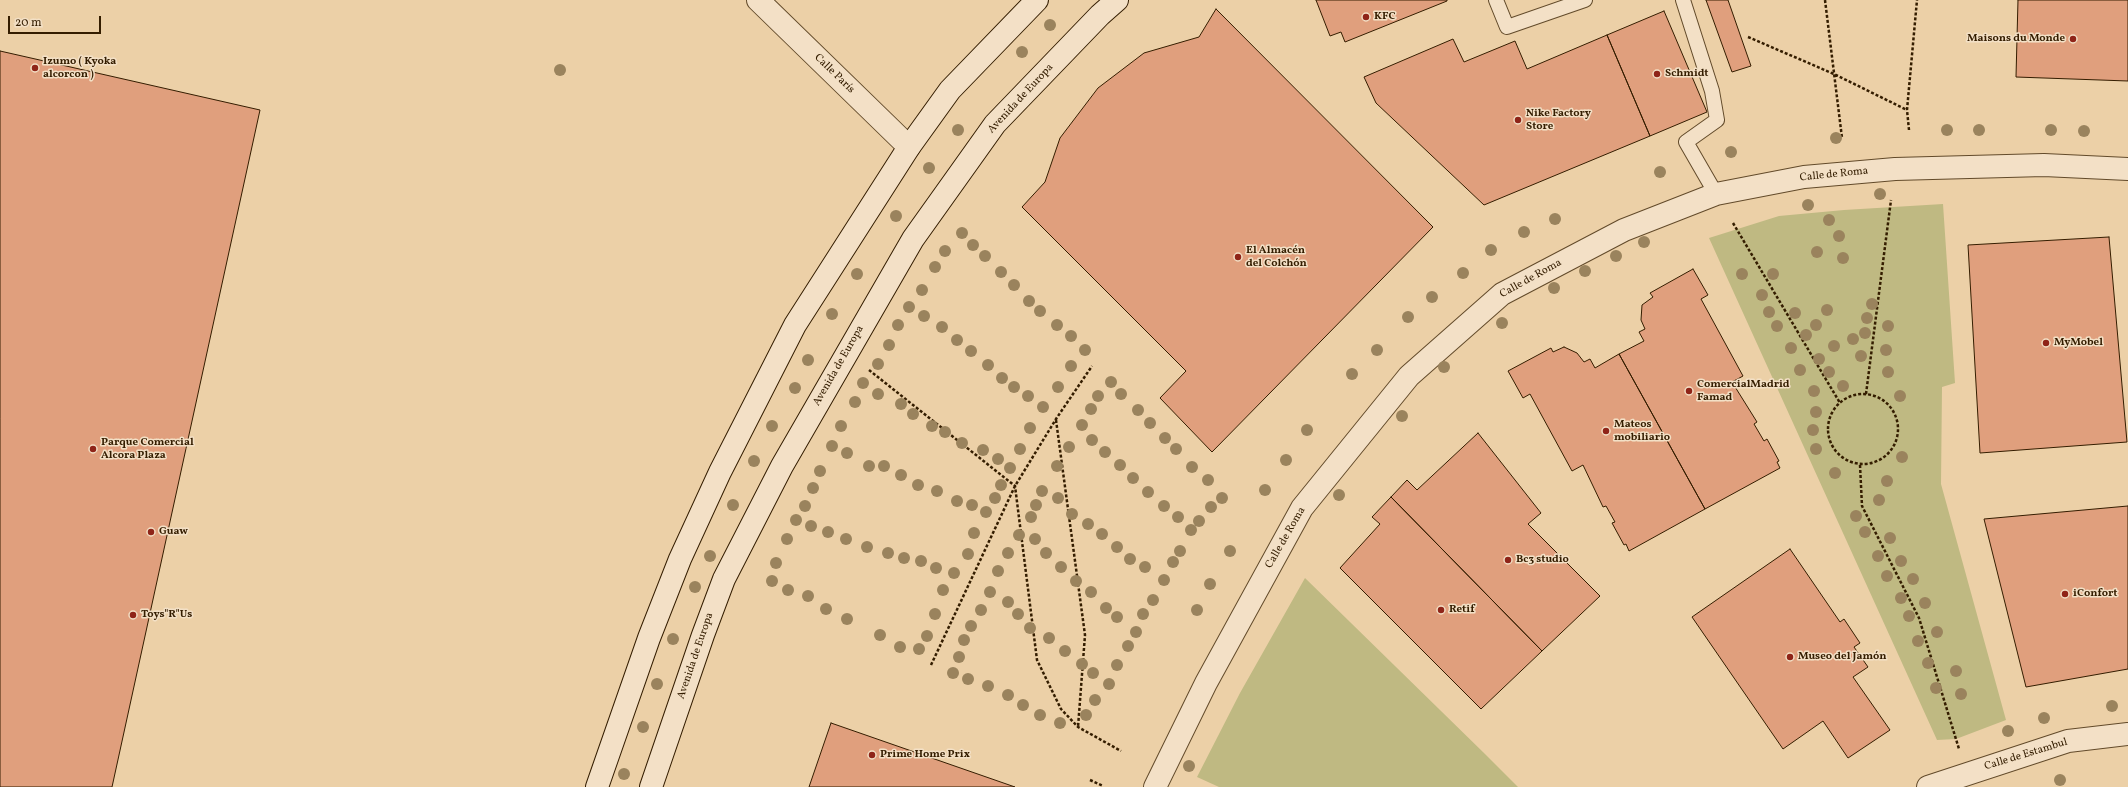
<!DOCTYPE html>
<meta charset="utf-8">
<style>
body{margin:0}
#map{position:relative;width:2128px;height:787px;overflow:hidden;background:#ecd0a7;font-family:Vollkorn,serif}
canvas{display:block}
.scale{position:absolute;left:8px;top:16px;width:93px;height:18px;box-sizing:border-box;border:2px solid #341d00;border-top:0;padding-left:5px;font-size:12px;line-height:14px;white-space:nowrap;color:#341d00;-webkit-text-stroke:3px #f3e0c6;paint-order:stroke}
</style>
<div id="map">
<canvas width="2128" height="787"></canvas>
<div class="scale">20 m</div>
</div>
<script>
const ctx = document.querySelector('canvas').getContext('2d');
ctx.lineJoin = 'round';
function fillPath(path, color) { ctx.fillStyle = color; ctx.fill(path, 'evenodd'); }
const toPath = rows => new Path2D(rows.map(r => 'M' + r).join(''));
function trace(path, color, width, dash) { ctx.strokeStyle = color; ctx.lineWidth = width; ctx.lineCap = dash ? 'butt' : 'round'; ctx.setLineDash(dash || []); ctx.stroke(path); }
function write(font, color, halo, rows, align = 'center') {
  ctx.font = font + ' Vollkorn,serif'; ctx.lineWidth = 3; ctx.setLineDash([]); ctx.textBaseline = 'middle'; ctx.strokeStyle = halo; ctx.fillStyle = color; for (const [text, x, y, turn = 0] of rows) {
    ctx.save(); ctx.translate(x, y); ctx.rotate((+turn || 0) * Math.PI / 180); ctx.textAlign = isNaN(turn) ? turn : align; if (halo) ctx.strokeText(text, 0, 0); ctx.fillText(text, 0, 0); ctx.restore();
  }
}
fillPath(toPath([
 [1943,204,1955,383,1942,387,1941,484,2006,720,1956,739,1937,740,1709,238,1779,216,1844,210],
 [1305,578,1485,754,1518,787,1219,787,1197,777,1240,693]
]), '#bfb982');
const building = toPath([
 [1316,0,1447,0,1447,1,1345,42,1341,32,1330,36,1316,0],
 [1706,0,1728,0,1751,66,1732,72,1706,0],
 [2018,0,2128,0,2128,81,2016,77,2018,0],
 [1216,9,1433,227,1212,452,1160,398,1186,371,1022,207,1045,182,1060,138,1098,88,1144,53,1199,37,1216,9],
 [1664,11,1707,112,1650,136,1607,35,1664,11],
 [1607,35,1650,136,1484,205,1376,103,1364,77,1453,39,1464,62,1515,41,1527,69,1607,35],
 [0,51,260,110,112,787,0,787,0,51],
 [2109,237,2127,442,1980,453,1968,245,2109,237],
 [1693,269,1708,295,1701,299,1743,376,1732,382,1757,422,1754,424,1764,441,1767,439,1779,461,1777,462,1780,468,1705,509,1619,354,1644,341,1639,332,1645,329,1641,320,1642,305,1653,297,1650,293,1693,269],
 [1564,347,1577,353,1584,362,1590,359,1595,368,1619,354,1705,509,1629,551,1626,544,1624,545,1612,523,1615,522,1606,506,1603,507,1583,465,1572,471,1530,394,1523,398,1508,371,1551,348,1553,352,1564,347],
 [1478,433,1541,513,1528,524,1600,596,1542,651,1391,497,1407,480,1417,490,1478,433],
 [1391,497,1542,651,1481,709,1340,568,1380,524,1372,517,1391,497],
 [2128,506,2128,669,2026,687,1984,519,2128,506],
 [1790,549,1840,622,1844,619,1860,643,1854,647,1868,667,1853,677,1890,730,1848,758,1823,721,1783,749,1692,617,1790,549],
 [831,723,1015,787,809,787,831,723]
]);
fillPath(building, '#e09f7d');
trace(building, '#341d00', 1);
const lane = toPath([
 [1496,0,1507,27,1585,0],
 [1683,0,1712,91,1717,120,1686,142,1716,194]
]);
const street = toPath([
 [758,0,909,147],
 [1155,787,1206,683,1302,508,1409,376,1502,294,1624,230,1716,194,1804,177,1895,169,2044,165,2128,169],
 [1928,787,2068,741,2128,734]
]);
const secondary = toPath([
 [597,787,649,638,680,559,720,472,795,325,909,147,950,90,1037,0],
 [651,787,703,635,724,579,782,466,913,239,995,124,1100,15,1117,0]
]);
trace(lane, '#624a2a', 16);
trace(street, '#624a2a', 24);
trace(secondary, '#341d00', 24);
trace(toPath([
 [1825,0,1842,138],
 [1748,37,1834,74,1907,110],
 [1909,130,1907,110,1917,0],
 [1733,223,1840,403],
 [869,370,1015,486,1037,660,1061,709,1078,727,1121,751],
 [1866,394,1891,200],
 '1828 429a35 35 0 1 1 70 0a35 35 0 1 1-70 0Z',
 [1056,420,1085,635,1078,727],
 [1860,465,1862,506,1919,618,1959,749],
 [931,665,1015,486,1056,419,1092,366],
 [1090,780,1103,786]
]), '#341d00', 2.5, [3, 2]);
trace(lane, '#f3e0c6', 14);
trace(street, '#f3e0c6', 22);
trace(secondary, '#f3e0c6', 22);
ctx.fillStyle = '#9a835d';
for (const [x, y] of [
 [1050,25],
 [1022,52],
 [560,70],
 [958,130],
 [1947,130],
 [1979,130],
 [2051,130],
 [2084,131],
 [1836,138],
 [1731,152],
 [929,168],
 [1660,172],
 [1880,194],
 [1808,205],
 [896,216],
 [1555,219],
 [1829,220],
 [1524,232],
 [962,233],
 [1839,236],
 [1644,242],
 [973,245],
 [1491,250],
 [945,251],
 [1817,252],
 [985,256],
 [1616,256],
 [1843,258],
 [935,267],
 [1585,271],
 [1001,272],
 [1463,273],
 [857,274],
 [1742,274],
 [1773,274],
 [1014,285],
 [1554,288],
 [922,290],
 [1762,295],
 [1432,297],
 [1029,301],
 [1872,304],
 [909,307],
 [1827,310],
 [1040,311],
 [1769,312],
 [1795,313],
 [832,314],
 [924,316],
 [1408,317],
 [1867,318],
 [1502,323],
 [898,325],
 [1057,325],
 [1816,325],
 [1777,326],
 [1888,326],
 [942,327],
 [1865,333],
 [1806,335],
 [1071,336],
 [1853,339],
 [957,340],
 [889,345],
 [1834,346],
 [1791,348],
 [1085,350],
 [1377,350],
 [1886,350],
 [971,351],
 [1861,356],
 [1819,359],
 [808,360],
 [878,364],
 [988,365],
 [1071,366],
 [1444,367],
 [1800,370],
 [1829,372],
 [1888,372],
 [1352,374],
 [1002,378],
 [1111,382],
 [863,383],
 [1843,386],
 [1014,387],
 [1058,387],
 [795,388],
 [1814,391],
 [878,394],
 [1121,394],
 [1028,396],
 [1098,396],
 [1900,396],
 [855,402],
 [901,404],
 [1043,407],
 [1091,409],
 [1138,410],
 [1816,412],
 [913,414],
 [1402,416],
 [1150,423],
 [1082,425],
 [772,426],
 [841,426],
 [932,426],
 [1030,428],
 [1307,430],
 [1813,430],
 [945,432],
 [1165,438],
 [1092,440],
 [962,443],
 [832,446],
 [1069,447],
 [1020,449],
 [1176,449],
 [1816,449],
 [983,450],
 [1105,452],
 [847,453],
 [1902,457],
 [998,459],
 [1286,460],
 [754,461],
 [1120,465],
 [869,466],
 [884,466],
 [1057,466],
 [1192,467],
 [1010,468],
 [820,471],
 [1835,473],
 [901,475],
 [1133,478],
 [1208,480],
 [1887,481],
 [918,485],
 [1001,485],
 [813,488],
 [1265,490],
 [937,491],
 [1042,491],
 [1148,492],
 [1339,495],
 [995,498],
 [1058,498],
 [1222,498],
 [1879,500],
 [957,501],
 [733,505],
 [972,505],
 [1036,505],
 [805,506],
 [1164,506],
 [1211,507],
 [986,512],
 [1072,514],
 [1856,516],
 [1031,517],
 [1178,517],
 [796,520],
 [1199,521],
 [1088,524],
 [811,526],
 [1191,530],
 [828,532],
 [1865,532],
 [974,533],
 [1102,534],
 [1019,535],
 [1890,538],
 [787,539],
 [846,539],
 [1035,539],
 [867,547],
 [1117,547],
 [1180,551],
 [1230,551],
 [888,553],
 [1008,553],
 [1046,553],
 [968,554],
 [710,556],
 [1878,556],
 [904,558],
 [1130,559],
 [921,561],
 [1901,561],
 [1173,562],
 [776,563],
 [1061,567],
 [1145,567],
 [936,568],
 [998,571],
 [954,573],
 [1887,576],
 [1913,579],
 [1164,580],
 [772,581],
 [1076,581],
 [1210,584],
 [695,587],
 [788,590],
 [943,590],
 [990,592],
 [1091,592],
 [808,596],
 [1901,598],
 [1153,600],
 [1008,602],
 [1925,603],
 [1106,608],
 [826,609],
 [981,610],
 [1197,610],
 [935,614],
 [1018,614],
 [1143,614],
 [1909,616],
 [1117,617],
 [847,619],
 [971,626],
 [1030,628],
 [1136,632],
 [1937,632],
 [880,635],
 [927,636],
 [1049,638],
 [673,639],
 [964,640],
 [1918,641],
 [1128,646],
 [900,647],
 [919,649],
 [1065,651],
 [959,657],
 [1928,663],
 [1082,664],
 [1117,665],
 [1956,671],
 [953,673],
 [1093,673],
 [968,679],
 [657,684],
 [1109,684],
 [988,686],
 [1936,688],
 [1961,694],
 [1008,695],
 [1095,700],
 [1023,705],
 [2112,706],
 [1040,715],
 [1086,715],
 [2044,718],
 [1060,723],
 [643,727],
 [2008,731],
 [1189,766],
 [624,774],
 [2060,780]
]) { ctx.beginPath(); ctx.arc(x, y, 6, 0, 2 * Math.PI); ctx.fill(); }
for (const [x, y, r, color] of [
 [1366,17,4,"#8f2418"],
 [2073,39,4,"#8f2418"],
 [35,68,4,"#8f2418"],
 [1657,74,4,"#8f2418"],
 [1518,120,4,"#8f2418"],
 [1238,257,4,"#8f2418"],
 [2046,343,4,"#8f2418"],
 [1689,391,4,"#8f2418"],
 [1606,431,4,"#8f2418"],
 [93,449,4,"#8f2418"],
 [151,532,4,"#8f2418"],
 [1508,560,4,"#8f2418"],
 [2065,594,4,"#8f2418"],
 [1441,610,4,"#8f2418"],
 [133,615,4,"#8f2418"],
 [1790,657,4,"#8f2418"],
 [872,755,4,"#8f2418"]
]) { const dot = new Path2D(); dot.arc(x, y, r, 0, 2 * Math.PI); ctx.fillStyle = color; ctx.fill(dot); trace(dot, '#f3e0c6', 1.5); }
write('bold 11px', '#341d00', '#f3e0c6', [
 ["KFC",1374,17],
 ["Maisons du Monde",2065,39,"right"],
 ["Izumo ( Kyoka",43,62],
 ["alcorcon )",43,75],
 ["Schmidt",1665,74],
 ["Nike Factory",1526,114],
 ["Store",1526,127],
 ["El Almacén",1246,251],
 ["del Colchón",1246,264],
 ["MyMobel",2054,343],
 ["ComercialMadrid",1697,385],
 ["Famad",1697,398],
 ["Mateos",1614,425],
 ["mobiliario",1614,438],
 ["Parque Comercial",101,443],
 ["Alcora Plaza",101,456],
 ["Guaw",159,532],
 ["Bc3 studio",1516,560],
 ["iConfort",2073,594],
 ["Retif",1449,610],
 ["Toys\"R\"Us",141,615],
 ["Museo del Jamón",1798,657],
 ["Prime Home Prix",880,755]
], 'left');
write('11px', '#341d00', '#f3e0c6', [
 ["Calle París",834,74,44],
 ["Avenida de Europa",1021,99,-47],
 ["Calle de Roma",1834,175,-6],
 ["Calle de Roma",1531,279,-29],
 ["Avenida de Europa",839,366,-60],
 ["Calle de Roma",1286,538,-60],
 ["Avenida de Europa",696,656,-71],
 ["Calle de Estambul",2026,755,-17]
]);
</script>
